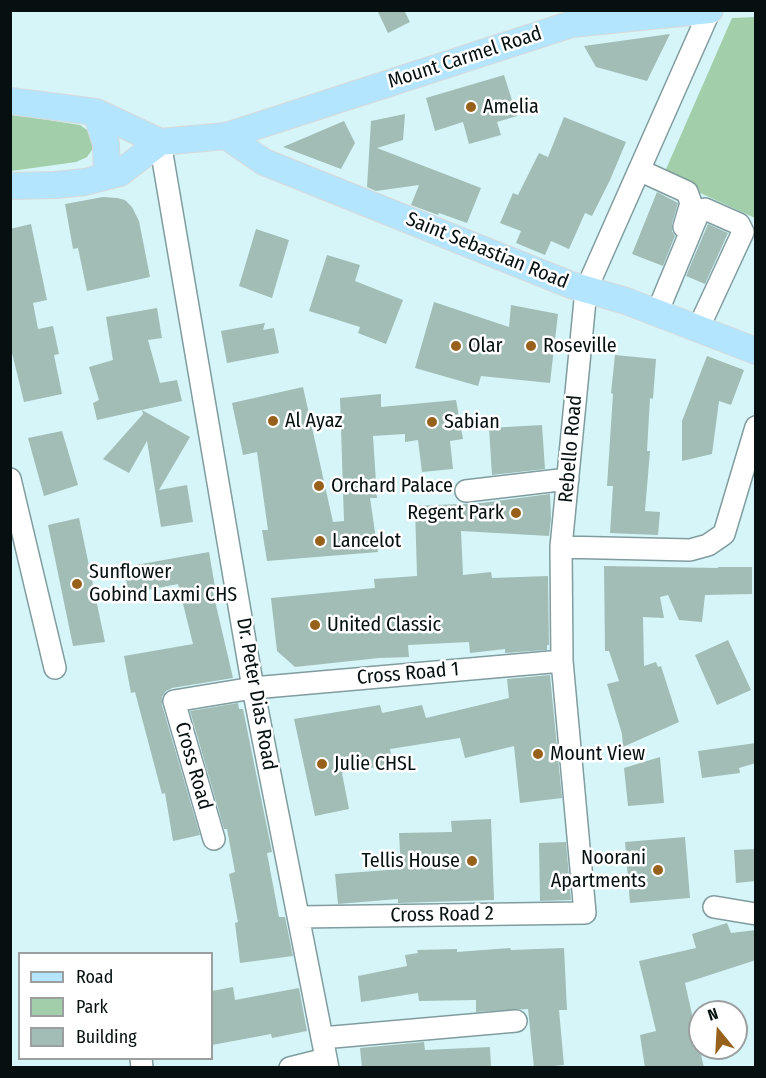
<!DOCTYPE html>
<style>
body{margin:0}
#map{position:relative;width:766px;height:1078px;overflow:hidden;background:#d6f5f8;font-family:"Fira Sans Condensed",sans-serif}
canvas{display:block}
.frame{position:absolute;inset:0;border:12px solid #061011;pointer-events:none}
.legend{position:absolute;left:18px;top:952px;width:195px;height:108px;box-sizing:border-box;background:#fff;border:2px solid #9b9fa0;margin:0;padding:8px 10px;list-style:none;font-size:18px;color:#061011}
.legend li{display:flex;align-items:center;gap:12px;height:30px}
.legend b{width:30px;border:2px solid #9b9fa0}
.north{position:absolute;left:688px;top:1000px;width:60px;height:60px;box-sizing:border-box;background:#fff;border:2px solid #9b9fa0;border-radius:50%;rotate:342deg;font-size:16px;font-weight:700;line-height:24px;text-align:center;color:#061011}
.north::after{content:'';display:block;margin:auto;width:21px;height:27px;background:#98611b;clip-path:polygon(50% 0,100% 100%,50% 72%,0 100%)}
</style>
<div id="map">
<canvas width="766" height="1078"></canvas>
<div class="frame"></div>
<ul class="legend">
<li><b style="height:8px;background:#b4e5fe"></b>Road</li>
<li><b style="height:16px;background:#a2cfa9"></b>Park</li>
<li><b style="height:16px;background:#a2bdb6"></b>Building</li>
</ul>
<div class="north">N</div>
</div>
<script>
const ctx = document.querySelector('canvas').getContext('2d');
ctx.lineJoin = 'round';
function fillPath(path, color) { ctx.fillStyle = color; ctx.fill(path, 'evenodd'); }
const toPath = rows => new Path2D(rows.map(r => 'M' + r).join(''));
function trace(path, color, width, dash) { ctx.strokeStyle = color; ctx.lineWidth = width; ctx.lineCap = dash ? 'butt' : 'round'; ctx.setLineDash(dash || []); ctx.stroke(path); }
function write(font, color, halo, rows, align = 'center') {
  ctx.font = font + ' "Fira Sans Condensed",sans-serif'; ctx.lineWidth = 5; ctx.setLineDash([]); ctx.textBaseline = 'middle'; ctx.strokeStyle = halo; ctx.fillStyle = color; for (const [text, x, y, turn = 0] of rows) {
    ctx.save(); ctx.translate(x, y); ctx.rotate((+turn || 0) * Math.PI / 180); ctx.textAlign = isNaN(turn) ? turn : align; if (halo) ctx.strokeText(text, 0, 0); ctx.fillText(text, 0, 0); ctx.restore();
  }
}
fillPath(toPath([
 [755,17,755,218,663,176,732,18],
 [10,114,80,125,91,133,94,147,87,157,76,162,11,171]
]), '#a2cfa9');
fillPath(toPath([
 [377,10,404,10,410,22,388,33],
 [670,34,647,81,596,67,584,46],
 [504,75,517,116,497,122,501,135,469,144,463,122,435,131,426,98],
 [405,114,403,140,377,148,481,188,467,223,439,213,438,215,411,205,419,185,376,191,367,187,371,121],
 [564,117,626,142,610,180,592,216,585,213,569,249,551,241,545,255,516,243,521,231,500,223,513,193,518,195,539,153,548,157],
 [344,121,355,143,341,169,283,147],
 [657,192,678,203,672,224,672,231,675,236,663,266,632,254],
 [103,197,117,198,125,200,132,207,139,221,150,277,87,291,78,248,73,249,65,204],
 [31,224,47,300,33,303,38,329,53,326,59,354,54,355,62,394,24,402,10,345,10,229],
 [708,224,728,233,705,284,686,276],
 [256,229,289,240,272,298,239,286],
 [327,255,360,265,355,281,403,300,386,344,358,333,360,327,309,311],
 [434,302,509,327,511,305,558,314,550,383,481,376,478,386,415,368],
 [157,308,162,338,148,340,160,383,177,380,182,401,97,420,93,403,99,400,89,367,113,360,106,317],
 [265,323,263,330,274,328,279,353,227,363,221,331],
 [615,355,656,359,653,399,650,398,647,451,650,451,645,511,660,512,658,535,610,533,613,486,607,486,613,394,611,393],
 [707,356,744,370,731,405,719,401,712,454,682,461,682,421],
 [303,387,333,522,344,521,340,398,381,394,381,407,456,400,463,439,450,441,453,469,422,472,418,440,405,442,405,434,373,436,377,498,370,498,378,552,267,561,262,530,268,530,257,452,243,455,232,403],
 [142,410,190,437,159,490,187,485,193,522,161,527,147,441,129,473,103,459,143,414],
 [542,425,545,469,492,475,489,428],
 [62,431,78,485,44,496,28,438],
 [550,494,551,518,549,536,461,531,463,575,491,572,492,578,548,576,549,645,547,645,547,650,505,653,505,649,470,653,469,642,408,645,409,657,379,658,295,667,277,651,271,598,375,588,374,579,417,576,415,506,481,503],
 [79,518,105,642,73,646,48,525],
 [209,552,215,587,212,588,233,678,172,688,166,691,162,697,162,705,200,835,173,841,165,793,162,794,135,692,131,693,124,656,193,644,178,584,147,590,149,599,130,602,124,567],
 [604,566,718,568,718,567,752,567,752,594,705,595,702,622,679,620,668,595,660,597,664,618,643,617,644,666,656,662,658,667,661,666,679,722,623,747,622,734,607,684,619,681,609,651,605,651],
 [728,640,751,690,717,705,695,655],
 [550,675,562,798,520,803,514,746,465,758,460,738,390,749,393,764,342,773,349,809,315,816,294,719,380,705,382,713,422,705,426,718,509,698,507,679],
 [238,703,239,709,243,709,272,852,267,853,279,917,285,917,293,956,240,963,235,923,238,922,229,874,235,872,227,829,224,829,190,711],
 [756,743,756,763,739,768,740,773,702,778,698,751],
 [660,757,664,803,628,806,624,768],
 [491,819,494,900,398,903,398,899,338,904,335,874,401,869,399,833,452,832,451,821],
 [685,837,690,898,630,903,625,842],
 [566,842,571,900,540,901,539,843],
 [756,849,756,881,736,883,734,850],
 [727,923,731,933,756,930,756,960,685,983,704,1068,645,1068,640,1035,656,1031,639,961,696,948,692,934],
 [510,948,511,950,564,948,567,1010,559,1010,564,1065,534,1068,528,1009,476,1012,476,1000,419,1001,418,993,361,1002,358,976,407,966,405,955,418,953,417,950,457,949,457,952],
 [233,987,235,1000,299,988,307,1031,272,1038,271,1034,212,1045,212,991],
 [424,1042,425,1050,490,1047,491,1068,362,1068,360,1048]
]), '#a2bdb6');
const minor = toPath([
 [160,142,253,688,328,1068],
 [639,170,687,192,691,203,684,227],
 [657,313,698,214,705,209,739,224,743,232,698,329],
 [10,479,55,668],
 [466,491,568,479],
 [561,547,690,550,708,545,724,534,756,427],
 [214,839,174,701,253,688,562,661],
 [714,907,756,914],
 [299,917,585,913,562,661,561,547,586,290,710,10],
 [322,1038,516,1021],
 [141,1058,142,1068],
 [290,1068,326,1059]
]);
const major = toPath([
 [10,101,96,112,160,142],
 [96,112,106,144,107,176],
 [226,136,264,162,571,285,626,301,756,351],
 [10,186,55,185,85,182,120,173,160,142,226,136,572,24,710,10]
]);
trace(minor, '#809c9f', 24);
trace(major, '#d7d9d9', 28);
trace(minor, '#fff', 21);
trace(major, '#b4e5fe', 26);
for (const [x, y, r, color] of [
 [471,107,6,"#98611b"],
 [456,346,6,"#98611b"],
 [531,346,6,"#98611b"],
 [273,421,6,"#98611b"],
 [432,422,6,"#98611b"],
 [319,486,6,"#98611b"],
 [516,513,6,"#98611b"],
 [320,541,6,"#98611b"],
 [77,584,6,"#98611b"],
 [315,625,6,"#98611b"],
 [538,754,6,"#98611b"],
 [322,764,6,"#98611b"],
 [472,861,6,"#98611b"],
 [658,870,6,"#98611b"]
]) { const dot = new Path2D(); dot.arc(x, y, r, 0, 2 * Math.PI); ctx.fillStyle = color; ctx.fill(dot); trace(dot, '#fff', 2); }
write('20px', '#061011', '#fff', [
 ["Mount Carmel Road",465,58,-18],
 ["Saint Sebastian Road",487,251,22],
 ["Rebello Road",571,449,-85],
 ["Cross Road 1",408,674,-5],
 ["Dr. Peter Dias Road",256,694,80],
 ["Cross Road",193,766,74],
 ["Cross Road 2",442,915,-1]
]);
write('20px', '#061011', '#fff', [
 ["Amelia",483,107],
 ["Olar",468,346],
 ["Roseville",543,346],
 ["Al Ayaz",285,421],
 ["Sabian",444,422],
 ["Orchard Palace",331,486],
 ["Regent Park",504,513,"right"],
 ["Lancelot",332,541],
 ["Sunflower",89,572],
 ["Gobind Laxmi CHS",89,595],
 ["United Classic",327,625],
 ["Mount View",550,754],
 ["Julie CHSL",334,764],
 ["Noorani",646,858,"right"],
 ["Apartments",646,881,"right"],
 ["Tellis House",460,861,"right"]
], 'left');
</script>
